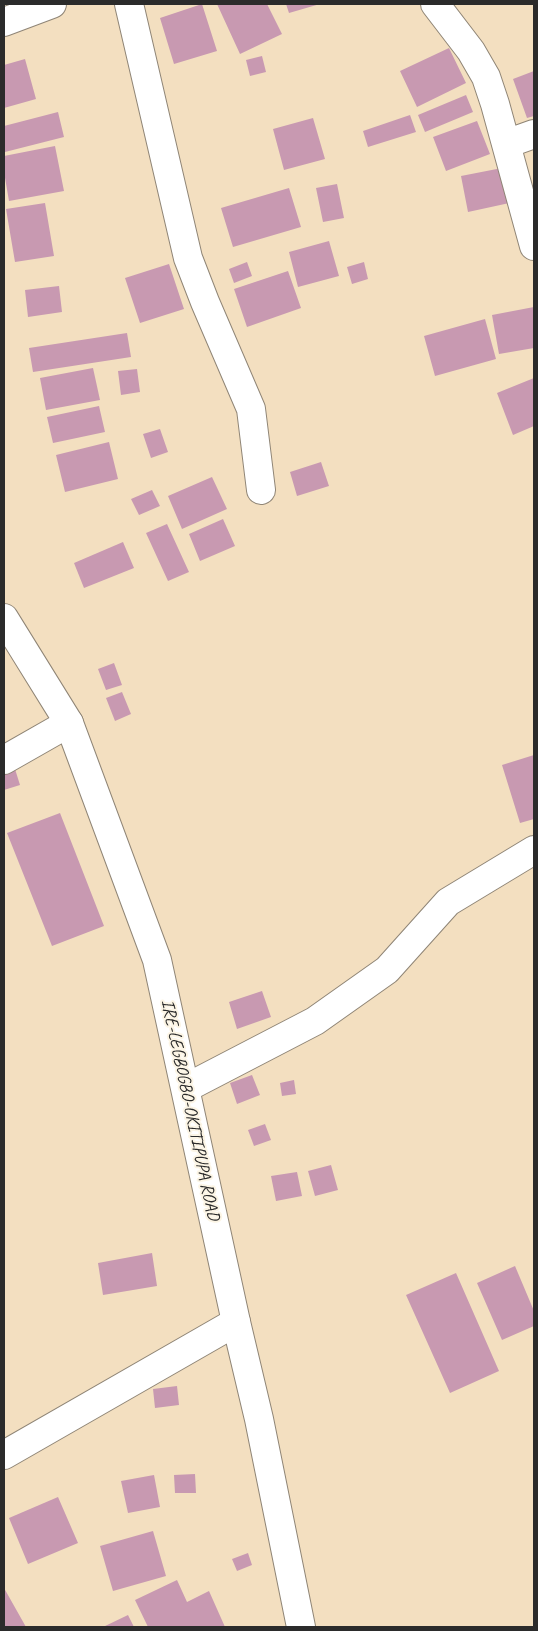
<!DOCTYPE html>
<style>
body{margin:0}
#map{position:relative;width:538px;height:1631px;overflow:hidden;background:#f3dfc0;font-family:Caveat,sans-serif}
canvas{display:block}
.frame{position:absolute;inset:0;border:5px solid #2b2b2b;pointer-events:none}
</style>
<div id="map">
<canvas width="538" height="1631"></canvas>
<div class="frame"></div>
</div>
<script>
const ctx = document.querySelector('canvas').getContext('2d');
ctx.lineJoin = 'round';
function fillPath(path, color) { ctx.fillStyle = color; ctx.fill(path, 'evenodd'); }
const toPath = rows => new Path2D(rows.map(r => 'M' + r).join(''));
function trace(path, color, width, dash) { ctx.strokeStyle = color; ctx.lineWidth = width; ctx.lineCap = dash ? 'butt' : 'round'; ctx.setLineDash(dash || []); ctx.stroke(path); }
function write(font, color, halo, rows, align = 'center') {
  ctx.font = font + ' Caveat,sans-serif'; ctx.lineWidth = 4; ctx.setLineDash([]); ctx.textBaseline = 'middle'; ctx.strokeStyle = halo; ctx.fillStyle = color; for (const [text, x, y, turn = 0] of rows) {
    ctx.save(); ctx.translate(x, y); ctx.rotate((+turn || 0) * Math.PI / 180); ctx.textAlign = isNaN(turn) ? turn : align; if (halo) ctx.strokeText(text, 0, 0); ctx.fillText(text, 0, 0); ctx.restore();
  }
}
fillPath(toPath([
 [202,4,217,51,174,64,160,18],
 [217,4,267,4,282,34,240,54],
 [286,4,320,4,289,13],
 [449,48,466,83,417,107,400,71],
 [262,56,266,72,250,76,246,60],
 [25,59,36,99,4,108,4,65],
 [534,71,534,116,527,118,513,79],
 [466,95,473,112,425,132,418,115],
 [58,112,64,137,5,152,4,126],
 [410,115,416,132,368,147,363,131],
 [313,118,325,159,284,170,273,129],
 [477,121,490,154,446,171,433,137],
 [55,146,64,191,9,201,4,172,4,156],
 [507,167,514,202,468,212,461,176],
 [337,184,344,218,323,222,316,188],
 [289,188,301,227,233,247,221,208],
 [45,203,54,256,15,262,6,209],
 [329,241,339,276,298,287,289,252],
 [247,262,252,276,234,283,229,269],
 [364,262,368,279,352,284,347,267],
 [169,264,184,309,140,323,125,278],
 [288,271,301,308,247,327,234,289],
 [59,286,62,312,28,317,25,290],
 [534,307,534,348,499,354,492,315],
 [485,319,496,359,435,376,424,336],
 [127,333,131,357,33,372,29,348],
 [93,368,100,400,46,410,40,378],
 [137,369,140,392,121,395,118,371],
 [534,378,534,426,513,435,497,393],
 [99,406,105,432,53,443,47,417],
 [160,429,168,452,151,458,143,434],
 [109,442,118,479,65,492,56,455],
 [321,462,329,486,297,496,290,472],
 [212,477,227,509,182,529,168,496],
 [152,490,160,506,139,515,131,499],
 [223,519,235,546,200,561,189,534],
 [167,524,189,572,168,581,146,533],
 [123,542,134,568,84,588,74,563],
 [114,663,122,685,106,690,98,669],
 [122,692,131,714,115,721,106,698],
 [534,755,534,819,520,823,502,765],
 [15,769,20,785,4,790,4,772],
 [60,813,104,926,52,946,7,833],
 [262,991,271,1017,237,1029,229,1002],
 [252,1075,260,1095,237,1104,230,1083],
 [294,1080,296,1094,282,1096,280,1083],
 [265,1124,271,1140,254,1146,248,1130],
 [331,1165,338,1190,315,1196,308,1171],
 [297,1172,302,1196,276,1201,271,1176],
 [152,1253,157,1286,103,1295,98,1263],
 [515,1266,534,1311,534,1326,502,1340,477,1283],
 [456,1273,499,1371,450,1393,406,1295],
 [177,1386,179,1405,155,1408,153,1389],
 [195,1474,196,1493,175,1493,174,1475],
 [154,1475,160,1507,128,1513,121,1481],
 [58,1497,78,1543,28,1564,9,1518],
 [153,1531,166,1576,113,1591,100,1546],
 [248,1553,252,1565,237,1571,232,1559],
 [177,1580,187,1602,209,1591,225,1627,148,1627,135,1600],
 [4,1588,26,1627,4,1627],
 [128,1615,134,1627,103,1627]
]), '#c899b1');
const street = toPath([
 [129,4,188,258,205,302,251,409,261,490],
 [435,4,471,51,486,77,495,104,534,246],
 [4,22,52,4],
 [506,144,534,134],
 [4,760,69,723],
 [186,1088,315,1021,387,970,448,902,534,850],
 [4,1455,236,1322]
]);
const secondary = toPath([
 [4,618,69,723,157,960,236,1322,259,1419,301,1627]
]);
trace(street, '#8f8576', 30);
trace(secondary, '#8f8576', 30);
trace(street, '#fff', 28);
trace(secondary, '#fff', 28);
write('18px', '#2b2b2b', '#fcf5e5', [
 ["IRE-LEGBOGBO-OKITIPUPA ROAD",190,1110,78]
]);
</script>
